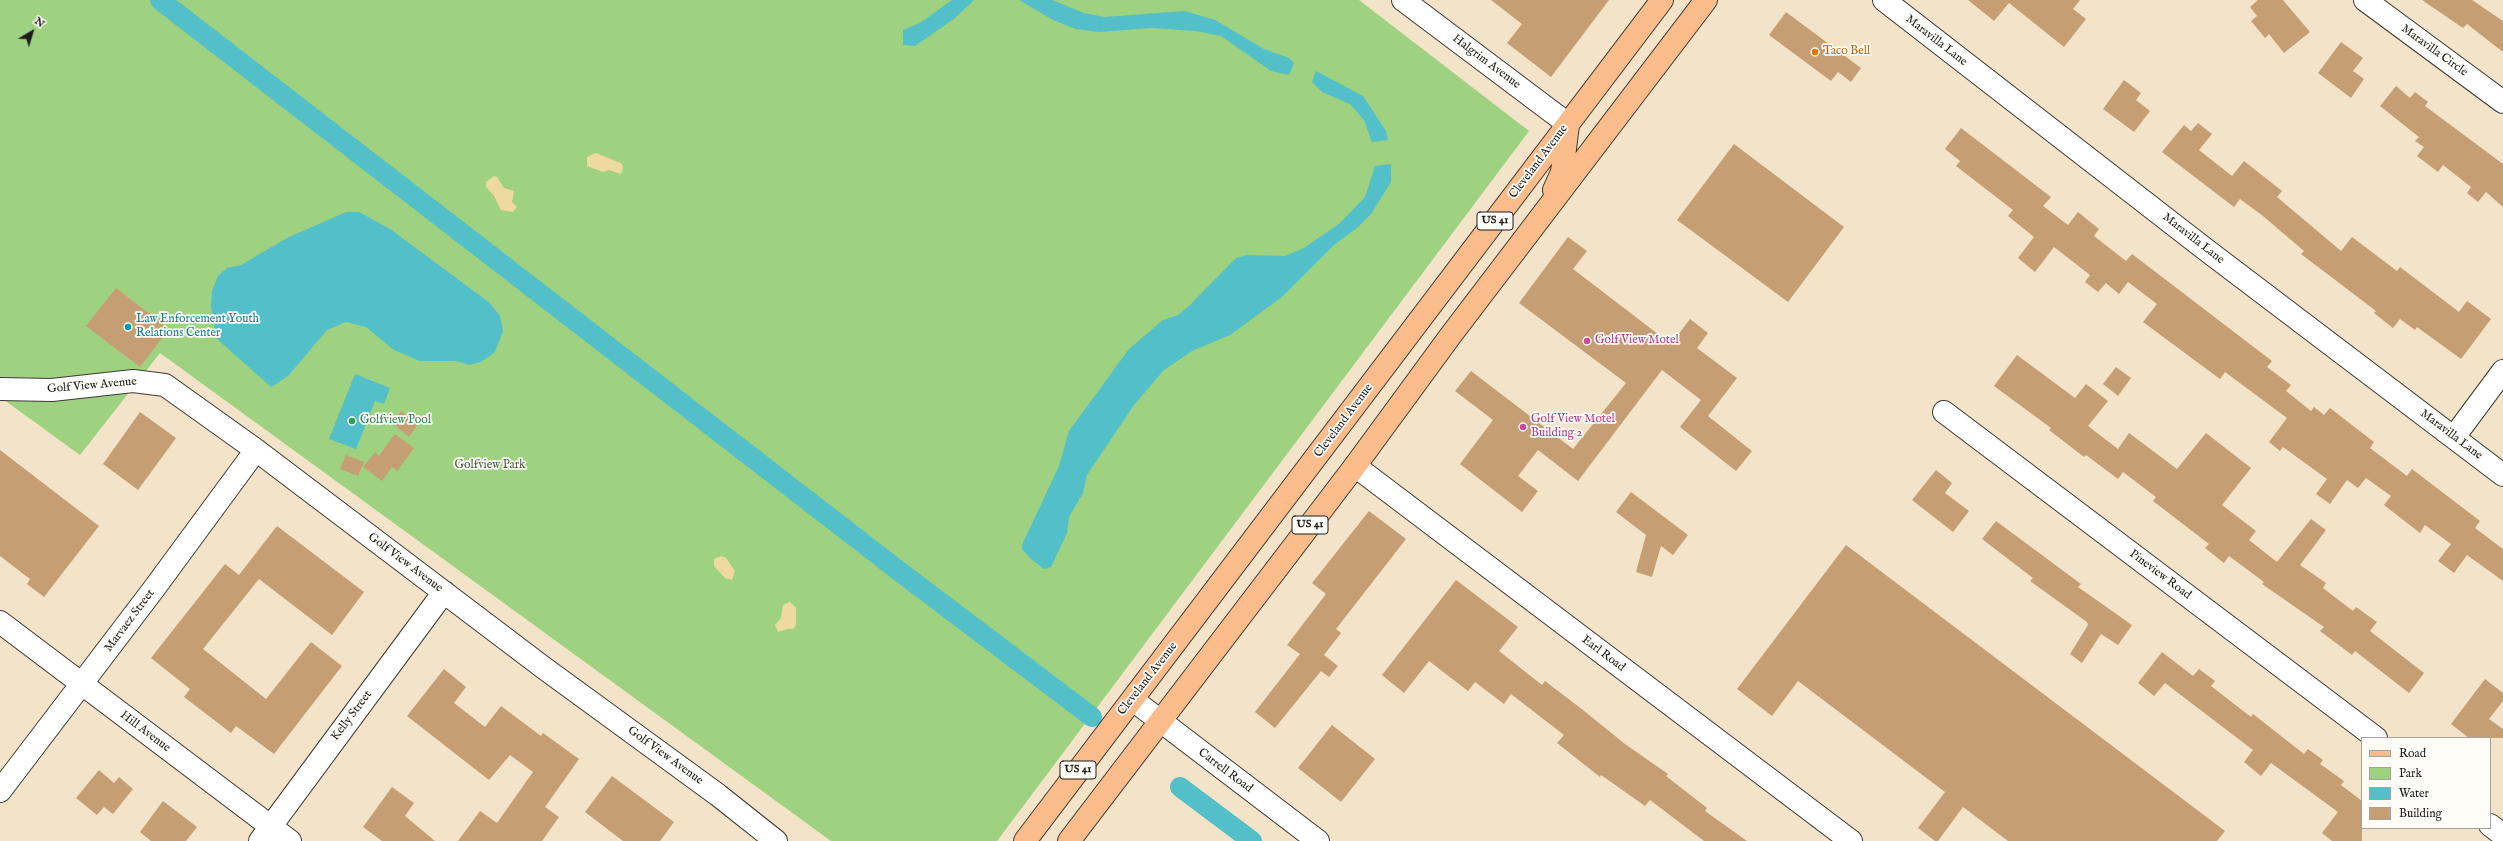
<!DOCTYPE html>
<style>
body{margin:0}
#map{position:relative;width:2503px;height:841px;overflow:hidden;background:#f3e3c8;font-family:"IM FELL English",serif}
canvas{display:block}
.legend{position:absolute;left:2361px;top:737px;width:130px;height:92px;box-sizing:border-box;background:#fdfcf7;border:1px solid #a3a29f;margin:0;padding:5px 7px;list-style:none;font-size:12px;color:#1c1c1c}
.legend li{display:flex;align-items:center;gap:8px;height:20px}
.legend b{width:20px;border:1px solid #a3a29f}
.north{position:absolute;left:12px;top:12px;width:40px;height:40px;-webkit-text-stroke:3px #fdfcf7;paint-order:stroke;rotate:38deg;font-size:11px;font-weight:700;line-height:16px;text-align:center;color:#1c1c1c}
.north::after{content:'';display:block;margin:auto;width:14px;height:18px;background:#1c1c1c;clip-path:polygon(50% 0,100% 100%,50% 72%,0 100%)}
</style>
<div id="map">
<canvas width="2503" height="841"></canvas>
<ul class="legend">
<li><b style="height:5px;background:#fabc8b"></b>Road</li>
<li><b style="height:11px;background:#9ed180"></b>Park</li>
<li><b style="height:11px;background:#52bfc9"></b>Water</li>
<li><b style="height:11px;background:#c59e74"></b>Building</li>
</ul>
<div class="north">N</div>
</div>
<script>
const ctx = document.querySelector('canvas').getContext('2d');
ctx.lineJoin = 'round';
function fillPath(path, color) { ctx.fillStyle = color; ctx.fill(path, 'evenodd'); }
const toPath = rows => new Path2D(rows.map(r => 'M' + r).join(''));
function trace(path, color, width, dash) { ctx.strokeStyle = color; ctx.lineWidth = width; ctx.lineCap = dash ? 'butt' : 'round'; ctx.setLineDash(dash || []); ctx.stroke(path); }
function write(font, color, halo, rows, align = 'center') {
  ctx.font = font + ' "IM FELL English",serif'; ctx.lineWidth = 3.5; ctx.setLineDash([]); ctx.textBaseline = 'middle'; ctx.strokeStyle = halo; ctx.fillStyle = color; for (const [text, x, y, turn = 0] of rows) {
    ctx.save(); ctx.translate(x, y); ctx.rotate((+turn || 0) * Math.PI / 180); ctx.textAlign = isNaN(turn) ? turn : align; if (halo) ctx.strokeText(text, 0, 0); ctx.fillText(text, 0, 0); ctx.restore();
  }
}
fillPath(toPath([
 [0,0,1359,0,1529,131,997,841,831,841,160,353,80,455,0,397]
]), '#9ed180');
fillPath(toPath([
 [596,153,621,163,623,166,622,172,621,174,609,170,603,172,587,166,587,157],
 [494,176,497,177,504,188,514,191,512,202,517,207,513,212,501,210,494,196,486,187,486,182],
 [721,556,726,558,735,571,732,580,725,578,714,566,714,559],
 [790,602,796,608,796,625,793,629,787,629,778,632,775,625,781,618,783,605]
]), '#eeda9e');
fillPath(toPath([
 [952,0,974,0,955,18,915,46,903,45,903,30,920,23],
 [1019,0,1052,0,1084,13,1104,17,1185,11,1215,20,1264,49,1289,58,1294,63,1289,75,1271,71,1221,36,1196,31,1151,28,1099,32,1076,29,1053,20],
 [1316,71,1363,96,1386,131,1388,140,1372,142,1364,120,1350,104,1322,92,1312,82],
 [1391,164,1391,182,1371,214,1358,227,1334,245,1282,297,1230,335,1192,351,1164,370,1134,405,1087,475,1083,493,1069,517,1067,533,1051,567,1044,569,1031,559,1022,549,1022,545,1059,466,1069,431,1129,349,1163,320,1178,315,1189,306,1236,258,1247,255,1285,256,1304,248,1340,223,1365,197,1375,166],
 [346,212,359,212,390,229,490,303,500,316,503,331,495,352,481,362,470,365,456,361,420,361,394,350,366,327,346,322,327,330,288,376,271,387,216,338,211,306,212,291,218,276,227,268,241,265,287,238],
 [355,374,390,388,384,404,375,401,356,449,329,439]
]), '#52bfc9');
trace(toPath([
 [160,0,899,571,1092,717],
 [1180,787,1252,841]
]), '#52bfc9', 20);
fillPath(toPath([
 [1491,0,1609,0,1551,77,1507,43,1522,24],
 [1968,0,2080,0,2073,9,2086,19,2064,47,2009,3,1994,21],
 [2258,0,2283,0,2310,32,2284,53,2269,34,2265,38,2251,21,2257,16,2250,7],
 [2422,0,2472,0,2503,21,2503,52,2467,24,2463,28],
 [1786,12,1861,68,1851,82,1838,72,1831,81,1769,35],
 [2341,42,2363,58,2353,71,2364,79,2351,98,2318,73],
 [2124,80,2141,93,2136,100,2150,111,2134,132,2103,109],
 [2396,86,2410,98,2415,92,2428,102,2425,106,2503,164,2503,207,2486,192,2478,202,2467,193,2471,187,2443,165,2438,172,2417,156,2424,147,2415,141,2419,137,2380,106],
 [2198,123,2212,134,2199,150,2232,176,2244,161,2282,191,2277,197,2341,251,2352,237,2397,271,2400,267,2459,312,2467,301,2491,319,2461,359,2417,327,2415,330,2400,319,2393,328,2374,313,2376,311,2301,254,2304,251,2263,216,2240,199,2234,207,2162,152,2184,125,2191,131],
 [1961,128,2051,197,2043,206,2068,225,2078,212,2099,229,2094,236,2126,261,2132,254,2272,361,2267,367,2291,385,2286,391,2311,411,2314,407,2324,415,2330,408,2374,442,2370,448,2407,476,2412,469,2480,521,2475,528,2503,549,2503,581,2467,555,2454,573,2438,561,2451,544,2425,525,2420,533,2384,505,2391,496,2366,478,2358,488,2347,480,2330,504,2316,494,2327,479,2283,447,2280,451,2269,442,2287,418,2225,372,2220,379,2143,322,2157,304,2128,282,2119,294,2106,283,2098,292,2085,282,2090,275,2054,247,2035,272,2018,258,2034,237,2008,216,2013,210,1956,166,1960,161,1945,149],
 [1734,144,1844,227,1788,302,1677,220],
 [1568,237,1587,251,1573,269,1671,344,1690,319,1708,333,1697,348,1737,378,1708,416,1752,451,1736,471,1680,427,1701,400,1662,370,1578,481,1538,450,1518,476,1538,491,1522,512,1460,464,1493,420,1455,391,1471,371,1573,449,1626,383,1519,303],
 [116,288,169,329,140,367,86,326],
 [2017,355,2075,398,2086,384,2108,401,2088,426,2118,449,2129,433,2177,469,2206,433,2251,468,2222,505,2256,531,2249,540,2277,562,2311,519,2326,530,2300,565,2326,583,2323,588,2353,611,2356,607,2377,622,2370,631,2424,673,2409,693,2355,651,2352,655,2320,631,2324,627,2262,584,2264,582,2229,556,2224,563,2205,548,2209,544,2153,501,2156,497,2123,472,2118,479,2086,455,2084,457,2049,430,2051,428,1994,386],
 [2116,367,2131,378,2118,396,2103,384],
 [401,411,418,424,409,437,392,423],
 [140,412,176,438,138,490,103,464],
 [395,434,414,448,397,471,392,467,382,481,363,467,375,452,379,456],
 [0,450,99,526,44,597,27,584,30,579,0,556],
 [346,455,364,462,358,476,340,469],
 [1936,470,1952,483,1945,493,1969,511,1953,532,1912,500],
 [1631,492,1688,535,1673,555,1661,546,1652,577,1636,572,1646,535,1616,512],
 [1369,511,1406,539,1336,629,1341,633,1324,655,1338,666,1329,677,1321,671,1275,728,1255,712,1300,654,1287,645,1326,594,1312,583],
 [1996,521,2081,584,2078,587,2132,625,2118,645,2101,634,2082,663,2070,654,2088,625,2087,622,2030,581,2033,578,1982,539],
 [277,526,364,592,332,635,259,579,203,649,266,699,311,642,342,666,274,754,236,726,231,733,184,697,190,689,151,658,225,564,239,575],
 [1846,545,2225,831,2217,841,2008,841,1963,807,1938,841,1935,841,1918,828,1945,792,1798,681,1772,716,1737,689],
 [1456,580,1518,627,1499,651,1542,685,1545,681,1583,710,1625,744,1668,774,1666,776,1707,808,1705,811,1747,841,1704,841,1650,800,1645,806,1601,775,1600,777,1557,743,1564,735,1511,694,1504,704,1475,682,1468,691,1429,661,1404,693,1382,675],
 [2162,652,2193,676,2199,669,2215,681,2211,686,2251,717,2253,714,2304,754,2308,749,2323,760,2320,764,2344,781,2341,785,2362,801,2362,841,2332,841,2322,833,2338,812,2271,763,2261,776,2244,762,2253,750,2165,683,2154,696,2138,683],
 [444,669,466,687,454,703,485,727,501,706,541,736,543,733,579,759,545,807,559,817,542,841,458,841,480,811,497,823,533,772,510,755,489,780,407,716],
 [2485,679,2503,693,2503,701,2489,719,2503,729,2503,738,2469,738,2451,724],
 [1332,725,1375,759,1341,802,1298,768],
 [99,770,114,783,119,777,133,789,113,814,104,807,97,815,76,798],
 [612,776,674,822,660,841,623,841,585,812],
 [392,787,414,803,405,816,435,841,382,841,363,827],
 [163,801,197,827,186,841,151,841,140,832]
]), '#c59e74');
const minor = toPath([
 [1403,0,1568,124],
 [1884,0,2205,249,2503,475],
 [2365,0,2503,102],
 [0,389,52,390,133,381,165,385,256,450,544,668,718,795,776,841],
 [1944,412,2376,738],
 [2454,437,2503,371],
 [1355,466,1851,841],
 [0,622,290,841],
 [1133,700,1318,841],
 [0,791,153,590,256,450],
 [2490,825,2503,835],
 [260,841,444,592]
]);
const major = toPath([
 [1554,190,1562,172,1568,125],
 [1025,841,1662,0],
 [1069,841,1355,466,1451,335,1706,0]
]);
trace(minor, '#3c3a36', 24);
trace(major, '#3c3a36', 24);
trace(minor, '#fff', 22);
trace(major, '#fabc8b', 22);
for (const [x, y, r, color] of [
 [1815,52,4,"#e8710a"],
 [128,327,4,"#0f9aa8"],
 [1587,341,4,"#d1479c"],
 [352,421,4,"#2e9e5b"],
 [1523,427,4,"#d1479c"]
]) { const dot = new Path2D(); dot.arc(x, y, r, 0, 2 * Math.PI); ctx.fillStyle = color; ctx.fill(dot); trace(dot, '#fdfcf7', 1.5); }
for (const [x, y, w] of [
 [1495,221,36],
 [1310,525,36],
 [1078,770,36]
]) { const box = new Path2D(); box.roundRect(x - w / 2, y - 9, w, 18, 3); ctx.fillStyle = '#fdfcf7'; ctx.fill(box); trace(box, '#1c1c1c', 1); }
write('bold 11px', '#1c1c1c', null, [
 ["US 41",1495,221],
 ["US 41",1310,525],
 ["US 41",1078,770]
]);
write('12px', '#1c1c1c', '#fdfcf7', [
 ["Maravilla Lane",1936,41,38],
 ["Maravilla Circle",2434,51,36],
 ["Halgrim Avenue",1486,62,37],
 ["Cleveland Avenue",1539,162,-53],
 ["Maravilla Lane",2193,239,38],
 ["Golf View Avenue",92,386,-5],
 ["Cleveland Avenue",1344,421,-53],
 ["Maravilla Lane",2451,435,37],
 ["Golf View Avenue",405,563,37],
 ["Pineview Road",2160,575,37],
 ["Marvaez Street",130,621,-53],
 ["Earl Road",1603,654,37],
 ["Cleveland Avenue",1148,679,-52],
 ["Kelly Street",352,716,-53],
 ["Hill Avenue",145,732,37],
 ["Golf View Avenue",665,756,36],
 ["Carrell Road",1225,771,37]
]);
write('12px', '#c56008', '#fdfcf7', [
 ["Taco Bell",1823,52]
], 'left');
write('12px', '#0d838f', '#fdfcf7', [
 ["Law Enforcement Youth",136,320],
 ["Relations Center",136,334]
], 'left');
write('12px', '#b23c85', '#fdfcf7', [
 ["Golf View Motel",1595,341],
 ["Golf View Motel",1531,420],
 ["Building 2",1531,434]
], 'left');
write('12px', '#27864d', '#fdfcf7', [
 ["Golfview Pool",360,421]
], 'left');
write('12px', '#4a5b3f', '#fdfcf7', [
 ["Golfview Park",490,466]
]);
</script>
